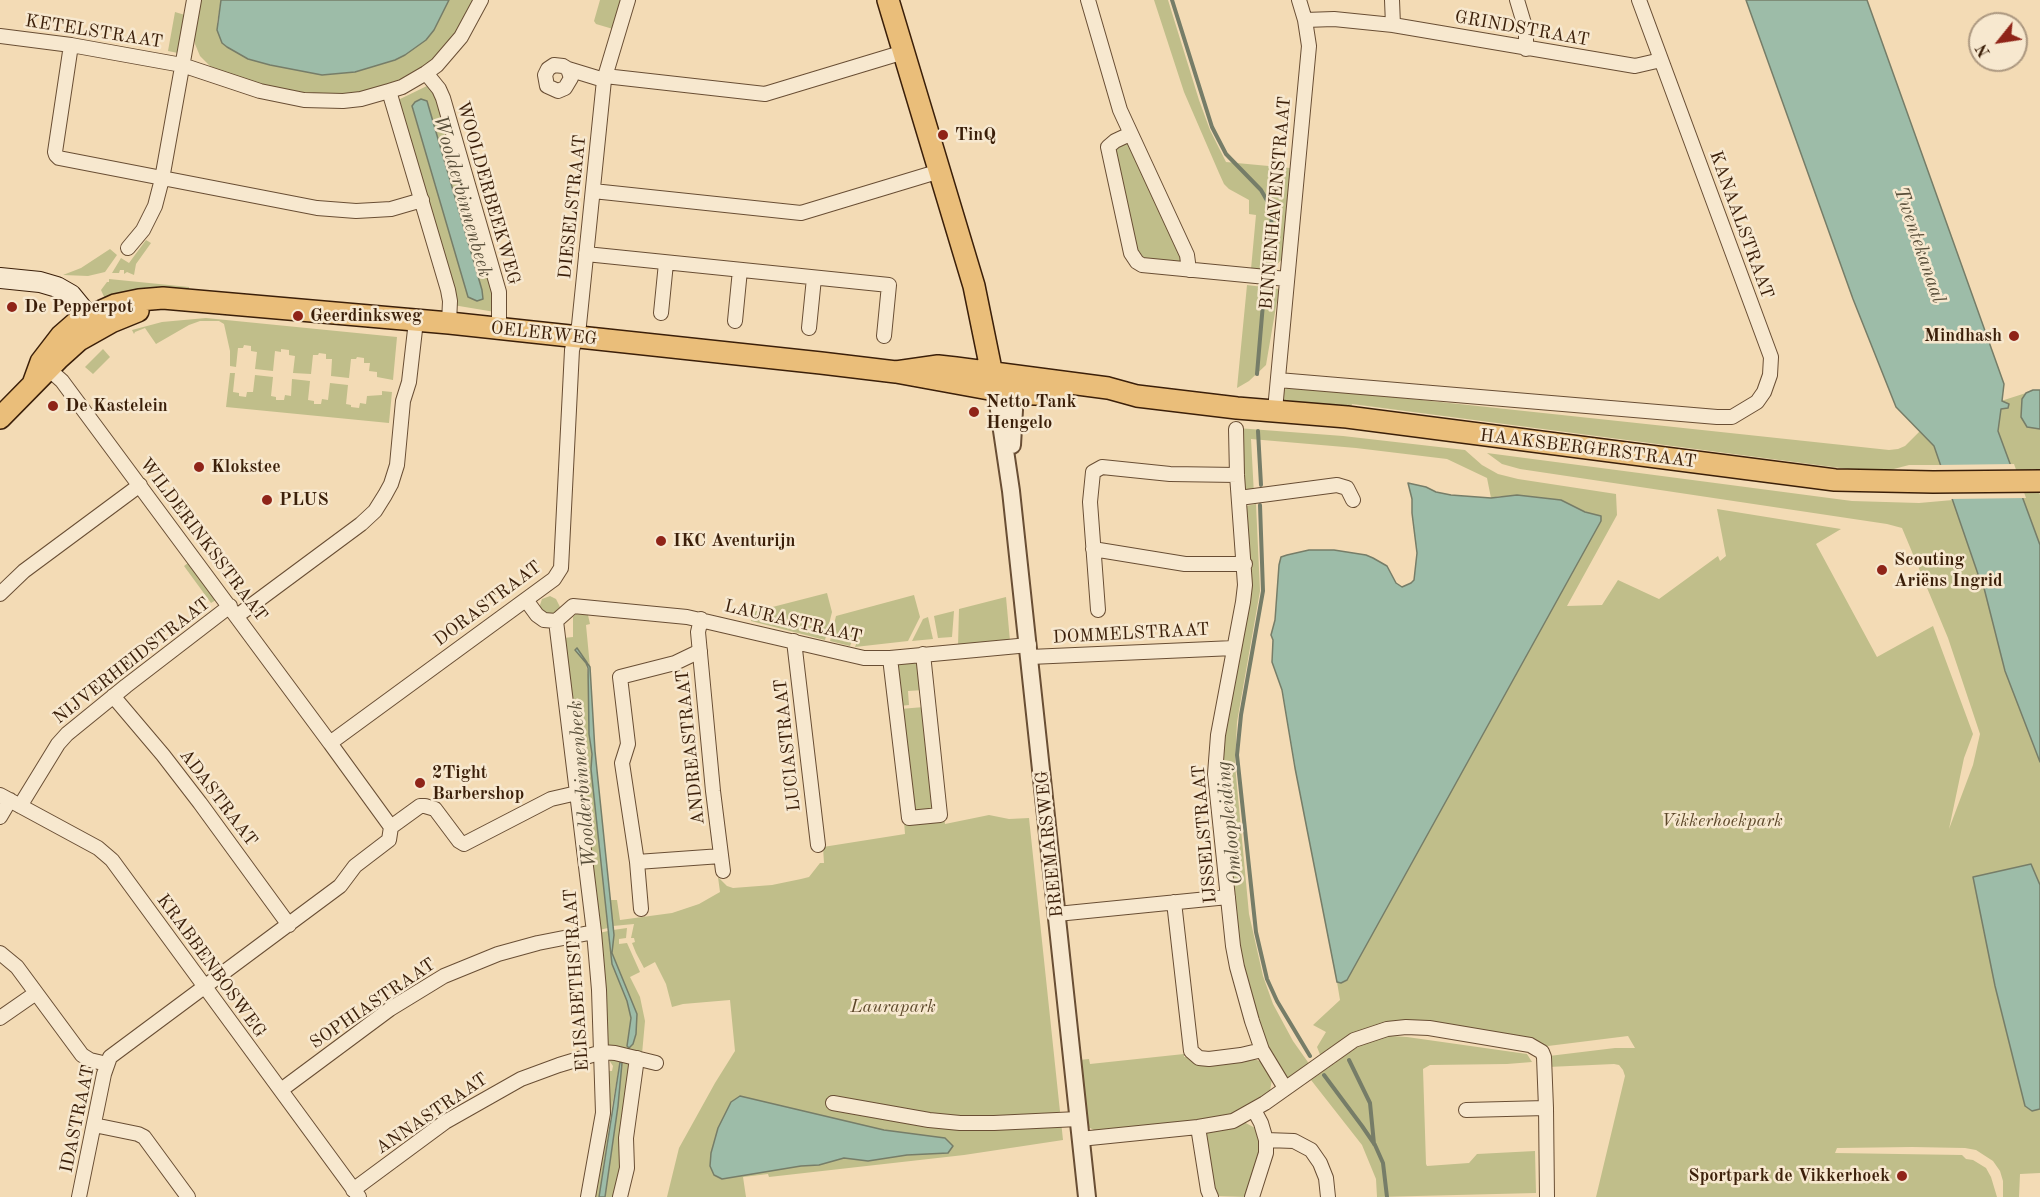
<!DOCTYPE html>
<meta charset="utf-8">
<style>
body{margin:0}
#map{position:relative;width:2040px;height:1197px;overflow:hidden;background:#f3dbb5;font-family:"Old Standard TT",serif}
canvas{display:block}
.north{position:absolute;left:1968px;top:12px;width:60px;height:60px;box-sizing:border-box;background:#f7e8cf;border:2px solid #ac9880;border-radius:50%;rotate:240deg;font-size:16px;font-weight:700;line-height:24px;text-align:center;color:#3b1f09}
.north::after{content:'';display:block;margin:auto;width:21px;height:27px;background:#8f2418;clip-path:polygon(50% 0,100% 100%,50% 72%,0 100%)}
</style>
<div id="map">
<canvas width="2040" height="1197"></canvas>
<div class="north">N</div>
</div>
<script>
const ctx = document.querySelector('canvas').getContext('2d');
ctx.lineJoin = 'round';
function fillPath(path, color) { ctx.fillStyle = color; ctx.fill(path, 'evenodd'); }
const toPath = rows => new Path2D(rows.map(r => 'M' + r).join(''));
function trace(path, color, width, dash) { ctx.strokeStyle = color; ctx.lineWidth = width; ctx.lineCap = dash ? 'butt' : 'round'; ctx.setLineDash(dash || []); ctx.stroke(path); }
function write(font, color, halo, rows, align = 'center') {
  ctx.font = font + ' "Old Standard TT",serif'; ctx.lineWidth = 5; ctx.setLineDash([]); ctx.textBaseline = 'middle'; ctx.strokeStyle = halo; ctx.fillStyle = color; for (const [text, x, y, turn = 0] of rows) {
    ctx.save(); ctx.translate(x, y); ctx.rotate((+turn || 0) * Math.PI / 180); ctx.textAlign = isNaN(turn) ? turn : align; if (halo) ctx.strokeText(text, 0, 0); ctx.fillText(text, 0, 0); ctx.restore();
  }
}
fillPath(toPath([
 [199,0,221,0,217,23,270,65,322,75,355,72,395,60,425,40,434,30,449,0,476,0,460,29,434,59,425,67,405,78,376,90,337,96,308,94,264,85,223,72,210,66,200,56,195,44,194,30],
 [600,0,622,0,613,29,596,24,594,21],
 [1154,0,1168,0,1199,100,1210,130,1226,162,1290,168,1282,259,1274,268,1267,271,1251,269,1256,215,1249,214,1249,200,1229,189,1224,184,1219,173,1184,92],
 [175,12,185,15,178,53,168,51],
 [429,85,435,92,493,291,495,312,453,305,398,100],
 [421,99,427,101,482,290,483,299,477,301,468,297,412,107],
 [1129,141,1182,251,1183,265,1145,262,1135,251,1114,149],
 [146,240,151,243,136,264,134,275,127,272,124,274,124,270,120,270,119,273,112,273,121,258,129,263],
 [110,249,117,255,105,272,88,276,63,275,81,268],
 [109,279,189,287,189,291,105,299,101,290,107,282,109,282],
 [1247,285,1279,289,1266,365,1249,381,1237,388],
 [206,318,397,337,393,380,377,377,377,372,369,371,370,363,364,363,364,358,357,357,356,359,351,359,349,378,331,376,332,359,326,359,326,354,319,353,318,355,313,355,311,374,293,373,295,356,289,355,289,350,281,349,281,352,275,351,273,371,255,369,257,352,251,351,251,346,244,345,243,348,238,348,236,367,230,366,230,351,224,324,219,321,200,321,189,325,156,344,145,328,135,332,134,334,132,330,162,322],
 [103,349,110,357,93,374,85,367],
 [230,373,235,373,233,392,239,393,239,396,246,397,247,392,253,392,255,375,273,377,271,396,276,397,276,400,284,400,285,395,291,396,292,379,310,381,308,400,314,401,314,404,321,404,322,399,328,400,330,383,348,385,346,404,351,405,351,407,359,408,360,403,366,404,367,396,382,395,382,391,392,392,389,423,226,407],
 [1289,387,1300,387,1889,450,1898,449,1905,446,1920,431,1934,446,1941,465,1909,465,1890,470,1848,469,1352,404,1349,414,1285,406,1282,401,1282,391],
 [2026,393,2022,400,2021,417,2035,429,2040,429,2040,469,2031,469,2040,495,2040,545,1998,431,2001,408,2009,405,2001,401],
 [1237,428,1343,436,1465,450,1482,465,1498,474,1518,479,1616,494,1617,515,1567,606,1602,605,1618,580,1659,599,1718,556,1720,561,1726,556,1717,509,1841,529,1816,544,1877,657,1933,626,1973,734,1964,758,1949,829,1973,765,1980,734,1948,638,1902,528,1887,524,1520,469,1502,464,1487,453,1852,501,1919,503,1953,500,1980,580,1983,584,2005,671,2040,762,2040,885,2031,864,1973,877,1995,986,2025,1106,2032,1111,2040,1109,2040,1173,2020,1174,2019,1197,2003,1197,2003,1181,2000,1171,1993,1161,1976,1150,1965,1148,1912,1147,1837,1148,1835,1153,1962,1155,1966,1159,1973,1160,1986,1168,1991,1177,1997,1197,1596,1197,1625,1076,1623,1070,1619,1065,1614,1064,1548,1067,1549,1056,1615,1048,1635,1048,1628,1036,1540,1047,1389,1023,1372,1026,1357,1032,1334,1045,1321,1057,1317,1047,1326,1032,1313,1025,1340,1000,1337,982,1341,983,1347,980,1601,521,1601,516,1585,512,1561,500,1500,496,1491,498,1487,478,1447,459,1356,448,1251,439,1254,495,1240,497],
 [1256,504,1260,591,1237,722,1235,765,1249,914,1263,976,1273,1004,1293,1041,1310,1065,1290,1080,1285,1078,1268,1053,1242,973,1220,779,1220,753,1247,589,1246,506],
 [188,563,216,600,211,603,184,566],
 [827,593,832,612,825,640,751,621,753,612],
 [914,595,920,617,908,641,855,647,857,642,852,641,850,646,830,641,836,616],
 [550,596,556,599,560,607,550,617,539,608,542,599],
 [1006,597,1010,641,958,646,959,609],
 [954,611,952,637,938,638,934,616],
 [576,614,588,615,590,624,586,625,590,667,588,662,586,663,588,675,589,734,592,747,591,769,608,928,599,930,563,638,573,637,573,617],
 [928,617,933,639,912,641,923,619],
 [918,661,924,690,908,691,909,705,899,706,897,664],
 [924,707,922,710,934,808,931,811,915,812,900,709],
 [989,815,1009,819,1029,818,1063,1140,964,1155,769,1177,768,1174,743,1177,746,1197,667,1197,679,1148,715,1083,735,1051,730,1000,683,1004,672,1007,666,984,655,962,644,968,636,953,632,943,635,942,634,938,631,938,634,924,613,926,610,900,617,900,620,920,672,913,699,904,720,892,718,877,727,886,733,888,772,885,801,879,809,877,820,863,824,863,823,847,905,834,904,821,944,817,945,824],
 [627,928,626,938,619,939,619,944,627,943,640,972,630,977,640,997,645,1021,642,1054,612,1048,607,1045,599,933,608,931,612,964,627,1001,631,1018,629,1047,633,1044,637,1014,612,953,613,930],
 [1390,1036,1407,1037,1527,1054,1532,1062,1507,1064,1430,1065,1423,1069,1426,1164,1427,1166,1469,1163,1477,1154,1535,1151,1536,1193,1377,1197,1376,1179,1362,1145,1311,1080,1356,1048,1372,1040],
 [1184,1054,1184,1057,1257,1060,1262,1062,1272,1079,1270,1091,1241,1112,1214,1120,1098,1132,1084,1125,1079,1060,1089,1059,1090,1064],
 [611,1057,625,1061,630,1065,626,1084,628,1093,622,1169,615,1197,605,1197,618,1106,622,1063,620,1062,612,1106,599,1197,593,1197,606,1071,612,1071,613,1066,609,1060],
 [1244,1122,1255,1128,1259,1144,1258,1156,1248,1197,1214,1196,1205,1132]
]), '#c0be8a');
const water = toPath([
 [221,0,449,0,434,30,426,40,405,55,395,60,355,72,322,75,270,65,248,59,227,47,222,43,217,30,221,0],
 [1746,0,1867,0,2004,384,2002,401,2009,404,2008,408,2001,409,1998,431,2040,545,2040,762,2005,671,1983,584,1980,580,1934,446,1896,407,1853,299,1746,0],
 [421,99,427,101,482,290,483,299,477,301,468,297,412,106,415,102,421,99],
 [2033,390,2040,390,2040,429,2027,427,2021,417,2022,399,2026,393,2033,390],
 [1408,483,1426,487,1436,492,1451,495,1491,498,1517,495,1561,500,1585,512,1601,516,1601,521,1347,980,1341,983,1337,982,1295,768,1282,690,1272,662,1273,640,1271,635,1275,620,1279,565,1281,557,1287,555,1309,550,1334,550,1366,555,1373,558,1387,566,1396,583,1402,587,1411,583,1414,580,1417,553,1412,513,1412,499,1408,483],
 [577,648,590,667,595,751,614,935,612,953,637,1014,636,1034,633,1044,629,1048,627,1046,631,1018,627,1001,612,964,608,928,591,769,592,754,589,734,588,668,586,663,575,650,577,648],
 [2031,864,2040,885,2040,1109,2032,1111,2025,1106,1995,986,1973,877,2031,864],
 [620,1062,622,1063,618,1106,605,1197,599,1197,620,1062],
 [740,1096,884,1130,945,1138,953,1146,948,1153,907,1155,868,1161,844,1158,819,1165,801,1166,722,1179,714,1175,710,1166,711,1153,718,1128,731,1102,740,1096]
]);
fillPath(water, '#9dbca8');
trace(water, '#767d68', 1.5);
fillPath(toPath([
 [2014,464,2026,498,1949,499,1937,465]
]), '#f3dbb5');
trace(toPath([
 [1172,0,1212,127,1226,154,1261,190,1269,204,1272,214,1269,251],
 [1257,374,1264,292],
 [1258,431,1261,485],
 [1260,505,1263,591,1241,715,1237,755,1256,932,1267,979,1277,1001,1310,1056],
 [1349,1060,1370,1103,1374,1144],
 [1324,1075,1362,1126,1375,1145,1383,1163,1387,1197]
]), '#767d68', 4);
const minor = toPath([
 [1088,0,1120,110,1187,255,1189,270],
 [1392,0,1393,25],
 [1517,0,1526,30,1526,49],
 [1305,20,1334,19,1393,25,1635,66,1661,60],
 [0,36,71,45,182,65,260,91,304,100,343,101,361,99,389,91,402,87,426,73,437,65,461,37,481,0],
 [71,45,55,152,56,155,59,158,317,208,356,211,374,210,391,209,422,200],
 [568,69,571,78,565,88,558,91,547,86,545,75,548,69,554,65,563,66,568,69,604,80],
 [426,73,439,89,443,98,499,292,499,329],
 [605,76,765,94,904,52],
 [389,91,448,290,450,301,449,323],
 [1130,134,1115,141,1108,147,1131,253,1137,262,1142,265,1287,279],
 [593,191,801,213,940,171],
 [128,248,143,230,155,206,162,179,194,0],
 [586,254,889,285,884,336],
 [661,313,666,263],
 [735,321,740,270],
 [809,328,814,278],
 [44,365,62,381,330,743],
 [1278,380,1717,417,1732,417,1757,402,1764,392,1770,375,1771,357,1639,0],
 [1275,410,1309,46,1305,20,1299,0],
 [1236,429,1237,475,1245,585,1243,602,1218,735,1215,774,1233,946,1237,967,1252,1021,1262,1050,1285,1088],
 [1239,498,1337,485,1347,488,1353,500],
 [1093,549,1185,564,1245,564],
 [0,594,24,571,140,485],
 [526,600,537,615,544,620,556,621],
 [1098,610,1090,502,1093,472,1102,467,1170,474,1237,475],
 [237,616,361,524,375,511,385,495,391,484,397,465,403,401,409,382,416,321],
 [701,619,698,632,713,791,723,871],
 [556,621,594,932,599,990,603,1113,588,1197],
 [556,621,573,606,687,617,864,658,890,658,1029,645],
 [794,641,818,845],
 [700,651,675,663,620,677,628,744,622,763,637,862,721,856],
 [1030,657,1234,648],
 [890,658,909,818,940,815,923,654],
 [113,696,163,755,200,803,289,925],
 [577,793,551,799,464,844,459,841,435,809,425,806,420,806,391,827,330,743,554,579,561,568,572,350,579,325,604,80,628,0],
 [0,795,98,848,112,860,359,1197],
 [20,806,58,744,67,734,126,686,230,606],
 [0,817,10,800],
 [637,862,641,909],
 [1174,902,1191,1051,1199,1058,1209,1059,1241,1055,1262,1050],
 [1057,914,1228,897],
 [0,953,17,967,82,1055,90,1060,107,1064],
 [0,1018,36,993],
 [281,1090,390,1009,444,976,498,954,538,943,594,932],
 [833,1103,929,1120,960,1123,994,1123,1078,1119],
 [1466,1110,1546,1108],
 [94,1125,138,1134,144,1137,188,1197],
 [1198,1127,1208,1190,1211,1197],
 [1080,1139,1198,1127,1233,1121,1265,1103,1354,1040,1387,1029,1406,1027,1429,1028,1530,1045,1542,1052,1544,1057,1546,1108,1547,1197],
 [1266,1140,1294,1141,1311,1150,1320,1163,1326,1178,1328,1197],
 [353,1190,445,1122,521,1079,559,1065,602,1052,615,1053,656,1063],
 [79,1197,104,1074,110,1057,340,886,355,866,389,840,391,827],
 [620,1197,627,1168,626,1138,637,1058],
 [1252,1197,1266,1153,1266,1140,1261,1123,1254,1110]
]);
const tertiary = toPath([
 [996,390,1011,491,1087,1197],
 [1011,393,1014,410,1012,445]
]);
const secondary = toPath([
 [0,278,40,282,57,287,71,295,98,328]
]);
const primary = toPath([
 [888,0,974,286,994,384],
 [896,372,938,366,956,368,1108,388,1137,396,1237,408,1347,417,1835,480,1933,482,2040,481],
 [33,384,41,362,61,336,77,322,115,305,139,300,163,298,449,323,821,363,896,372,1011,393,1059,395],
 [0,418,59,358,79,340,111,322,138,311]
]);
trace(minor, '#694e34', 16);
trace(tertiary, '#694e34', 20);
trace(secondary, '#3b1f09', 22);
trace(primary, '#3b1f09', 24);
trace(minor, '#f7e8cf', 14);
trace(tertiary, '#f7e8cf', 16);
trace(secondary, '#f7e8cf', 20);
trace(primary, '#eabe7a', 21);
for (const [x, y, r, color] of [
 [943,135,6,"#8f2418"],
 [12,307,6,"#8f2418"],
 [298,316,6,"#8f2418"],
 [2014,336,6,"#8f2418"],
 [53,406,6,"#8f2418"],
 [974,412,6,"#8f2418"],
 [199,467,6,"#8f2418"],
 [267,500,6,"#8f2418"],
 [661,541,6,"#8f2418"],
 [1882,570,6,"#8f2418"],
 [420,783,6,"#8f2418"],
 [1902,1176,6,"#8f2418"]
]) { const dot = new Path2D(); dot.arc(x, y, r, 0, 2 * Math.PI); ctx.fillStyle = color; ctx.fill(dot); trace(dot, '#f7e8cf', 2); }
write('18px', '#3b1f09', '#f7e8cf', [
 ["GRINDSTRAAT",1522,29,10],
 ["KETELSTRAAT",94,32,9],
 ["WOOLDERBEEKWEG",488,193,74],
 ["BINNENHAVENSTRAAT",1276,203,-85],
 ["DIESELSTRAAT",573,207,-84],
 ["KANAALSTRAAT",1741,225,70],
 ["OELERWEG",544,334,6],
 ["HAAKSBERGERSTRAAT",1588,449,7],
 ["WILDERINKSSTRAAT",203,540,53],
 ["DORASTRAAT",488,604,-37],
 ["LAURASTRAAT",793,622,13],
 ["DOMMELSTRAAT",1131,634,-3],
 ["NIJVERHEIDSTRAAT",132,661,-38],
 ["LUCIASTRAAT",788,745,-96],
 ["ANDREASTRAAT",691,747,-96],
 ["ADASTRAAT",218,798,53],
 ["IJSSELSTRAAT",1205,834,-95],
 ["BREEMARSWEG",1050,844,-96],
 ["KRABBENBOSWEG",211,966,54],
 ["ELISABETHSTRAAT",577,980,-94],
 ["SOPHIASTRAAT",373,1004,-34],
 ["ANNASTRAAT",432,1114,-34],
 ["IDASTRAAT",78,1119,-78]
]);
write('bold 18px', '#3b1f09', '#f7e8cf', [
 ["TinQ",955,135],
 ["De Pepperpot",24,307],
 ["Geerdinksweg",310,316],
 ["Mindhash",2002,336,"right"],
 ["Netto Tank",986,402],
 ["Hengelo",986,423],
 ["De Kastelein",65,406],
 ["Klokstee",211,467],
 ["PLUS",279,500],
 ["IKC Aventurijn",673,541],
 ["Scouting",1894,560],
 ["Ariëns Ingrid",1894,581],
 ["2Tight",432,773],
 ["Barbershop",432,794],
 ["Sportpark de Vikkerhoek",1890,1176,"right"]
], 'left');
write('italic 18px', '#5c4729', '#f7e8cf', [
 ["Vikkerhoekpark",1722,821],
 ["Laurapark",893,1007]
]);
write('italic 20px', '#584e39', '#f7e8cf', [
 ["Woolderbinnenbeek",462,196,74],
 ["Twentekanaal",1919,245,71],
 ["Woolderbinnenbeek",583,784,-95],
 ["Omloopleiding",1230,823,-96]
]);
</script>
